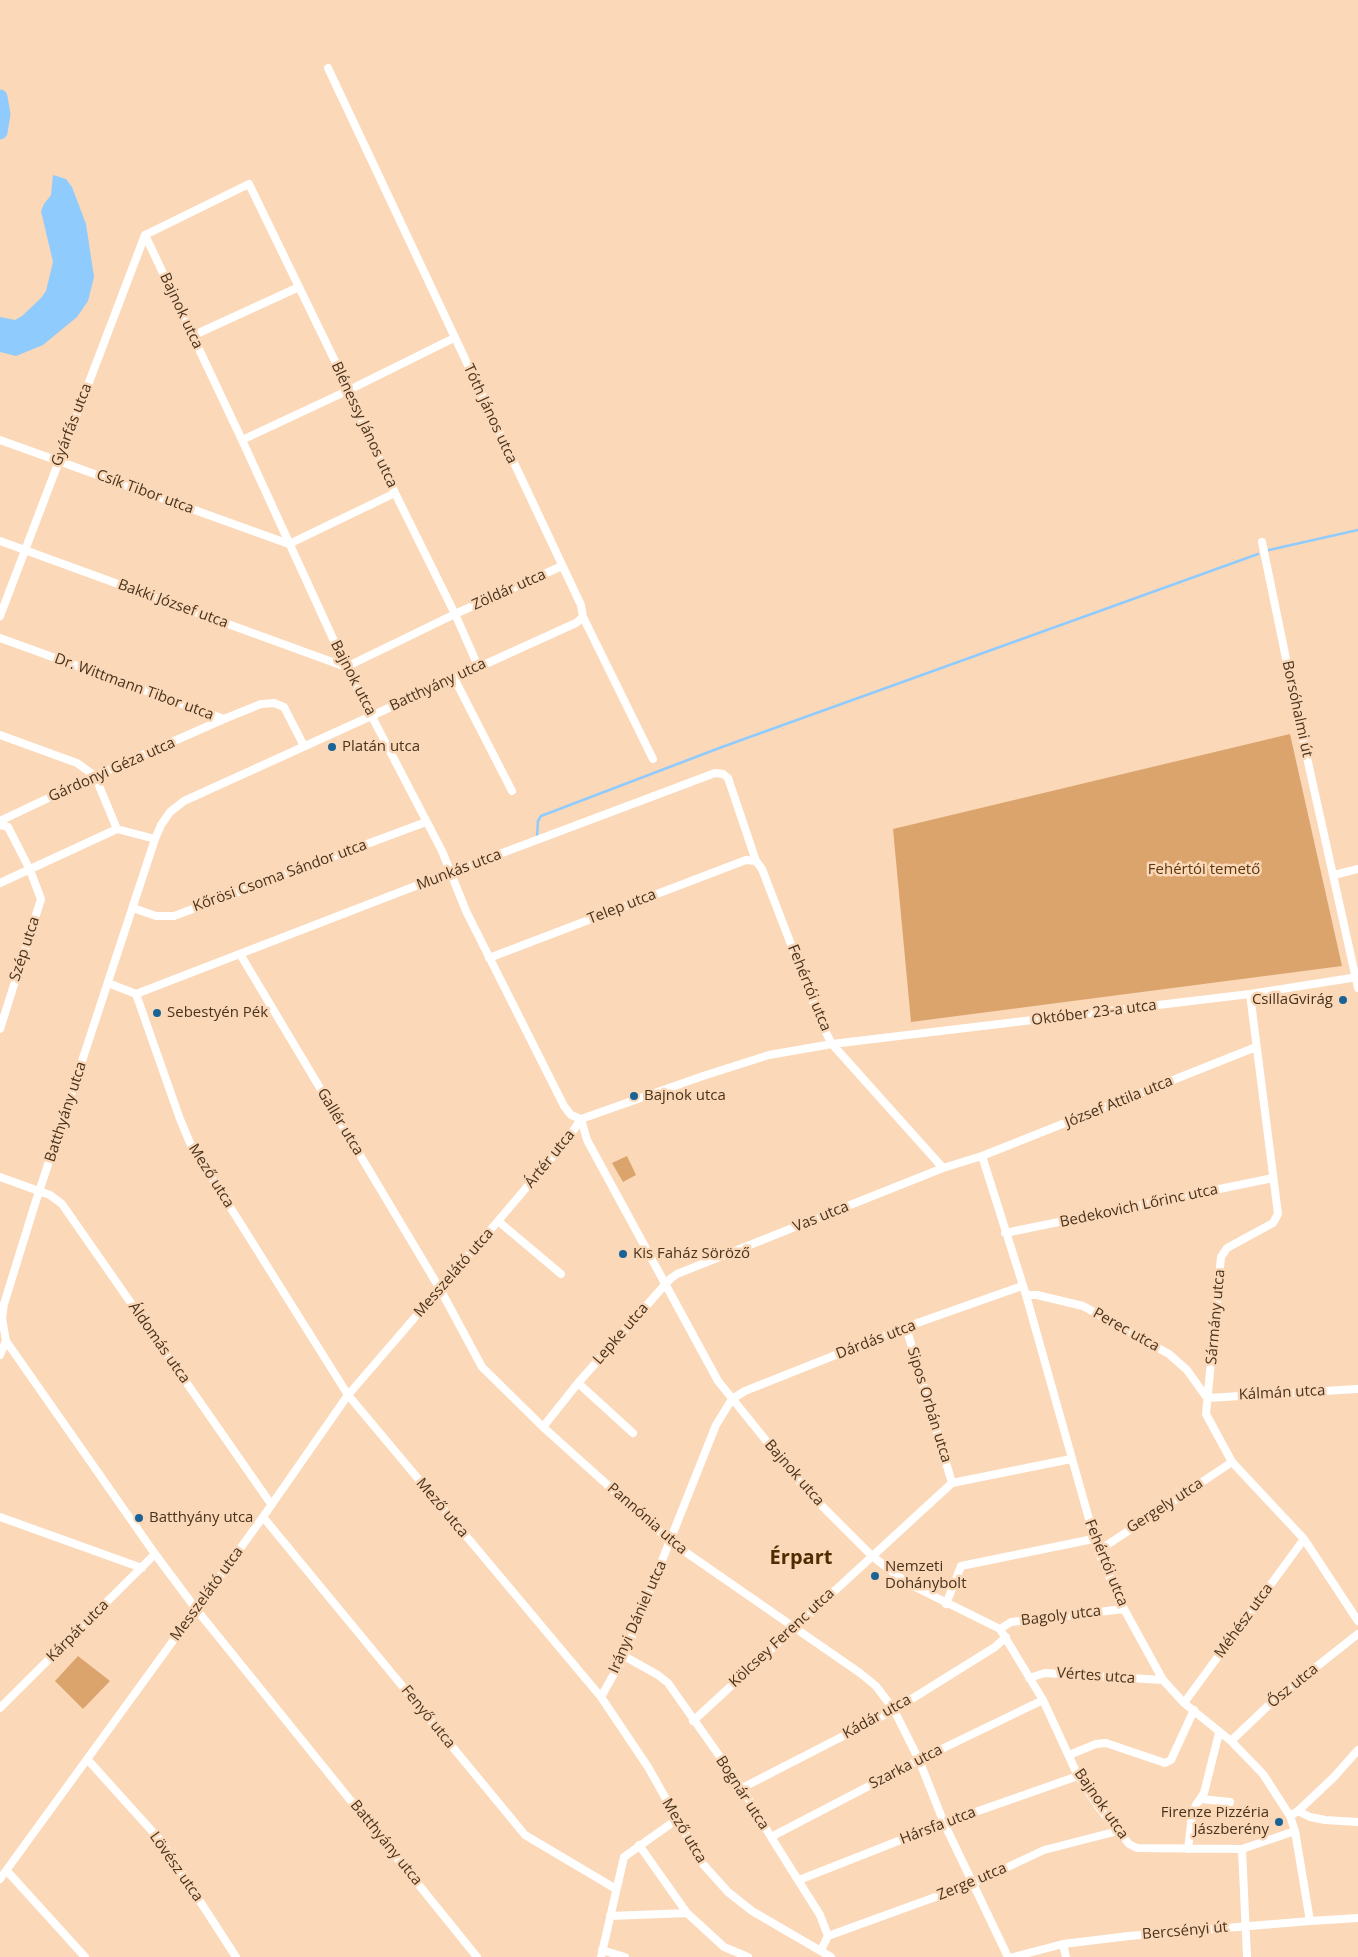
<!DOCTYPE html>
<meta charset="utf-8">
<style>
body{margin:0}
canvas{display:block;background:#fad8b8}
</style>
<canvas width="1358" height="1957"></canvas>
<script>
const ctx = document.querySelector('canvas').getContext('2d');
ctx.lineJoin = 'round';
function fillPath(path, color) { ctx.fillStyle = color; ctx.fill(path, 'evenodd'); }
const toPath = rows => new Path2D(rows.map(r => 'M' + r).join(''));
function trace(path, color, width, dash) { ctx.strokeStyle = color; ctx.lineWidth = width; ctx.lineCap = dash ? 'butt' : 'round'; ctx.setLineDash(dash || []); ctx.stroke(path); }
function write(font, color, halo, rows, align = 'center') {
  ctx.font = font + ' "Open Sans",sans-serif'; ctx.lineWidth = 5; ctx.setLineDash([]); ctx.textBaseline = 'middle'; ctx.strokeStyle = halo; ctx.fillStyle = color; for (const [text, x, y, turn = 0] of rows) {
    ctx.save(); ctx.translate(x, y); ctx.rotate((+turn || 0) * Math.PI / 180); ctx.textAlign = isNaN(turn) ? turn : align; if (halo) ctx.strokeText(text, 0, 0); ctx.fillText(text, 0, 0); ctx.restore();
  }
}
fillPath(toPath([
 [1290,734,1342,966,911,1022,893,829],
 [627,1156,636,1175,623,1182,612,1163],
 [78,1656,110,1681,83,1709,55,1681]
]), '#dca46d');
fillPath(toPath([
 [53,175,66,179,72,187,86,224,94,277,88,301,77,317,43,345,16,356,0,352,0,317,15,320,22,316,41,298,46,291,53,262,41,211,44,204,51,195]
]), '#90cbfe');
trace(toPath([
 [1269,550,1358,530],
 [537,837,538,821,541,816,722,747,1258,554]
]), '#90cbfe', 2.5);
trace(toPath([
 [0,97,3,114,0,132]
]), '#90cbfe', 15);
trace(toPath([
 [328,68,581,605,583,617,653,759],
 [145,235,242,440,346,667,442,851,466,911,564,1106,571,1115,581,1119],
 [145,235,249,184,349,390,395,493,455,614,478,666],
 [192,336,299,287],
 [0,440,289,544,395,493],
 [242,440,349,390,454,338],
 [0,541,346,667,455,614,562,566],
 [1262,542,1298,717,1358,988],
 [0,616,145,235],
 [0,638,224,719,261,704,274,703,284,707,304,746],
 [454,678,512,791],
 [0,735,77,763,95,776,117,829,155,839],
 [0,821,95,776,224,719],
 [0,825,8,827,30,870,41,899,0,1029],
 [1334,875,1358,869],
 [0,883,117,829],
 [133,908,156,916,174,916,426,822],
 [240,954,440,1289,482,1367,543,1427,671,1542,860,1673,876,1686,894,1710,919,1760,944,1823,1008,1957],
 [489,958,746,860,756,861],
 [108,983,136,994,457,870,715,773,723,774,728,778,756,861,762,869,822,1025,832,1044,943,1168],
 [136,994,180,1119,190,1143,348,1395,601,1697,648,1767,702,1863,728,1892,752,1911,831,1957],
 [1250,994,1278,1214,1273,1223,1227,1248,1221,1257,1206,1414,1232,1462,1304,1539,1358,1621],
 [581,1119,587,1140,718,1381,806,1490,872,1556,907,1583,1000,1629,1043,1700,1078,1776,1100,1809,1129,1844,1137,1848,1242,1849,1295,1831],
 [982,1156,1026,1295,1098,1551,1124,1609,1163,1680,1184,1703,1231,1741,1263,1774,1290,1816,1295,1831,1310,1921],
 [0,1177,50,1195,62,1204,271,1504],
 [1005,1233,1273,1178],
 [561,1274,498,1221,566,1141,581,1119,703,1076,769,1055,832,1044,1250,994,1358,977],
 [1026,1295,1037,1295,1083,1306,1169,1354,1187,1370,1207,1398,1358,1389],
 [906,1327,952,1483],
 [0,1355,6,1341],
 [578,1383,633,1433],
 [543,1427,578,1383,670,1279,677,1274,943,1168,982,1156,1256,1047],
 [0,1517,142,1568],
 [263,1517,525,1835,616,1889],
 [1098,1551,1232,1462],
 [946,1604,961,1566,1093,1539],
 [1000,1629,1011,1622,1124,1609],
 [624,1656,658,1675,668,1683,742,1788,771,1837,820,1915,828,1936,821,1950],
 [1029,1678,1045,1673,1163,1680],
 [601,1697,624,1656,716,1425,732,1399,745,1391,906,1327,1022,1286],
 [1184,1703,1304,1539],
 [0,1708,155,1554],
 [693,1721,952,1483,1071,1459],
 [1231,1741,1272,1702,1358,1634],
 [1069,1755,1096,1744,1106,1743,1165,1763,1171,1760,1194,1710],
 [88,1760,161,1841,236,1957],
 [742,1788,894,1710,995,1647,1006,1637],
 [1201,1799,1230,1802],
 [1298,1811,1310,1817,1325,1820,1358,1822],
 [1290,1816,1298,1811,1334,1777,1358,1750],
 [771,1837,919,1760,1043,1700],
 [639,1845,687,1913,724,1947,748,1957],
 [1188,1849,1192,1815,1196,1805,1204,1793,1219,1733],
 [1242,1849,1247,1957],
 [7,1871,85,1957],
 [0,1879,263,1517,348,1395,498,1221],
 [799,1880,944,1823,1078,1776],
 [610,1916,687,1913],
 [828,1936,974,1883,1044,1850,1118,1831],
 [1063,1944,1066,1957],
 [602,1950,625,1957],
 [477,1957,196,1609,155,1554,6,1341,2,1318,4,1304,34,1207,155,839,161,825,170,812,184,801,576,623,583,617],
 [601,1957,624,1857,676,1820],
 [1013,1957,1063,1944,1129,1936,1310,1921,1358,1918]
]), '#fff', 8);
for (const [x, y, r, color] of [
 [332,747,5,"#196396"],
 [1343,1000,5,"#196396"],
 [157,1013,5,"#196396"],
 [634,1096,5,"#196396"],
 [623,1254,5,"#196396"],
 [139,1518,5,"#196396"],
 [875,1576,5,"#196396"],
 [1279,1822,5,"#196396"]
]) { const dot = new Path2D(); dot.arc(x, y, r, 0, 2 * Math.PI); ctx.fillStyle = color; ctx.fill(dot); trace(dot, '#fad8b8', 2); }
write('15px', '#4a331d', '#fad8b8', [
 ["Bajnok utca",181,311,65],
 ["Tóth János utca",490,414,65],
 ["Gyárfás utca",72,425,-69],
 ["Blénessy János utca",364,425,65],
 ["Csík Tibor utca",145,492,20],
 ["Zöldár utca",509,590,-24],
 ["Bakki József utca",173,604,20],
 ["Bajnok utca",353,678,63],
 ["Batthyány utca",438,685,-25],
 ["Dr. Wittmann Tibor utca",134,687,20],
 ["Borsóhalmi út",1297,709,78],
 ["Gárdonyi Géza utca",112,770,-24],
 ["Munkás utca",459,870,-21],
 ["Kőrösi Csoma Sándor utca",280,876,-20],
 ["Telep utca",622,907,-21],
 ["Szép utca",25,949,-72],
 ["Fehértói utca",809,988,68],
 ["Október 23-a utca",1094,1013,-7],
 ["József Attila utca",1119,1102,-22],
 ["Batthyány utca",66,1112,-72],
 ["Gallér utca",340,1122,59],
 ["Ártér utca",550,1159,-51],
 ["Mező utca",211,1176,58],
 ["Bedekovich Lőrinc utca",1139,1206,-12],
 ["Vas utca",821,1217,-22],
 ["Messzelátó utca",454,1273,-49],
 ["Sármány utca",1216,1317,-85],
 ["Perec utca",1126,1330,29],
 ["Lepke utca",621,1334,-49],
 ["Dárdás utca",876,1340,-21],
 ["Áldomás utca",159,1343,55],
 ["Kálmán utca",1282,1393,-3],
 ["Sipos Orbán utca",929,1405,73],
 ["Bajnok utca",794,1473,49],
 ["Gergely utca",1165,1506,-33],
 ["Mező utca",442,1508,50],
 ["Pannónia utca",647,1519,41],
 ["Fehértói utca",1106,1563,68],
 ["Messzelátó utca",207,1594,-54],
 ["Bagoly utca",1061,1616,-7],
 ["Irányi Dániel utca",638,1617,-66],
 ["Méhész utca",1244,1621,-54],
 ["Kárpát utca",78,1631,-45],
 ["Kölcsey Ferenc utca",782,1638,-43],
 ["Vértes utca",1096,1676,4],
 ["Ősz utca",1293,1686,-39],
 ["Fenyő utca",428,1717,51],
 ["Kádár utca",877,1717,-29],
 ["Szarka utca",906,1767,-27],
 ["Bognár utca",742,1793,57],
 ["Bajnok utca",1101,1804,55],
 ["Hársfa utca",938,1826,-21],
 ["Mező utca",684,1831,59],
 ["Batthyány utca",386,1843,51],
 ["Lövész utca",176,1867,55],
 ["Zerge utca",972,1882,-23],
 ["Bercsényi út",1185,1931,-5]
]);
write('15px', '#4a331d', '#fad8b8', [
 ["Platán utca",342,747],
 ["CsillaGvirág",1333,1000,"right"],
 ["Sebestyén Pék",167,1013],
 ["Bajnok utca",644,1096],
 ["Kis Faház Söröző",633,1254],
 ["Batthyány utca",149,1518],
 ["Nemzeti",885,1567],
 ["Dohánybolt",885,1584],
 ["Firenze Pizzéria",1269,1813,"right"],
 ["Jászberény",1269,1830,"right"]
], 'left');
write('15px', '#5d380f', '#fad8b8', [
 ["Fehértói temető",1204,870]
]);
write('bold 20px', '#502c00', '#fad8b8', [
 ["Érpart",801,1558]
]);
</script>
